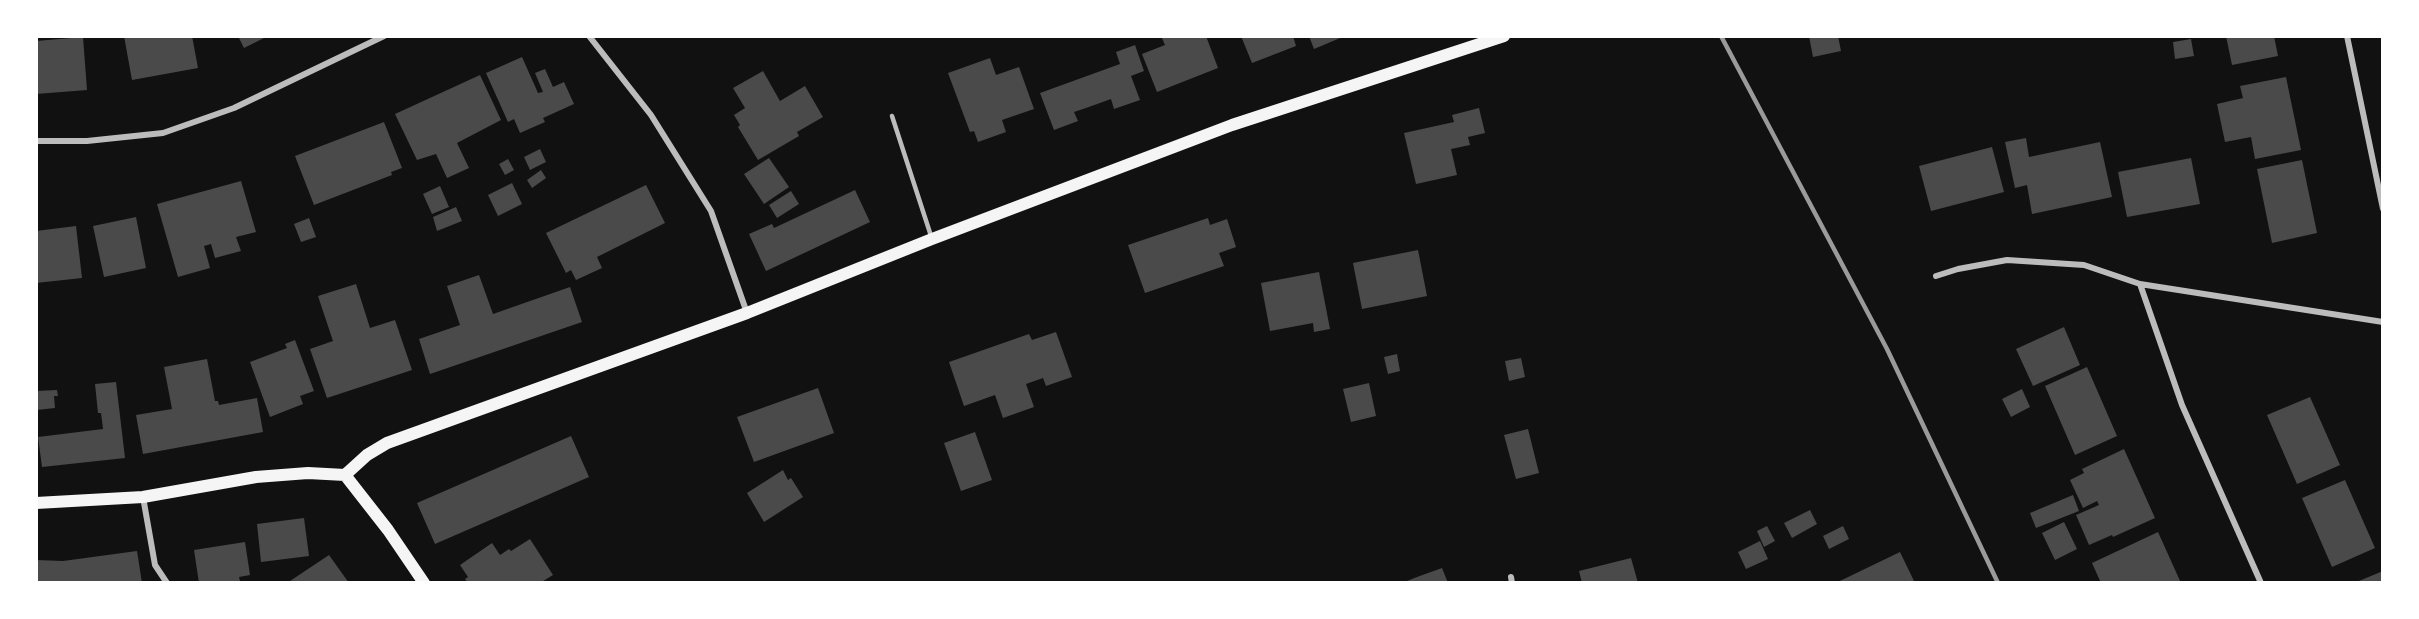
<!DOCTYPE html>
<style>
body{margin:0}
#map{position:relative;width:2419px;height:619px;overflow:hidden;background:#111;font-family:"DM Sans",sans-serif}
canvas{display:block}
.frame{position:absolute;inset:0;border:38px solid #fff;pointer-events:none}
</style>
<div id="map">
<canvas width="2419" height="619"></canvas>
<div class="frame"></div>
</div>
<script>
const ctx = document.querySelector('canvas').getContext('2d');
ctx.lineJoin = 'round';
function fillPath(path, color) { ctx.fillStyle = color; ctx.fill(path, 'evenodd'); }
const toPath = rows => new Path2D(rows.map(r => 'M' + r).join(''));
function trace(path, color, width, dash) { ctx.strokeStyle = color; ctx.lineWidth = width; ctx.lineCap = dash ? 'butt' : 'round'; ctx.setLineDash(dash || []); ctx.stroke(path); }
fillPath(toPath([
 [124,36,192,36,198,68,132,80],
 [238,36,268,36,244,48],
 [1161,36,1206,36,1218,68,1157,92,1142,54,1165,45],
 [1241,36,1293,36,1296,46,1252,63],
 [1309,36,1345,36,1314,49],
 [1809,36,1838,36,1841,51,1813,57],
 [2226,36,2274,36,2278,56,2232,65],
 [83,37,87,90,36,94,36,41],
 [2191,39,2194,56,2175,59,2173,42],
 [1135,45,1144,71,1131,76,1140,100,1114,109,1111,99,1086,108,1074,112,1078,121,1054,130,1040,93,1120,64,1116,52],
 [522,57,538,93,543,92,535,73,545,69,553,87,564,82,574,104,543,118,545,122,520,133,514,119,508,122,486,73],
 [990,58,996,75,1019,67,1034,109,1002,120,1006,132,978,142,974,131,970,132,948,73],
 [763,71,780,101,805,86,823,117,797,132,799,136,758,160,738,127,740,125,734,115,745,108,733,88],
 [480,75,501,120,457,143,469,168,447,178,436,154,417,160,395,114],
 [2286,77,2301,150,2255,159,2251,137,2225,142,2217,104,2243,98,2240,86],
 [1479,108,1485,133,1468,137,1470,145,1451,149,1457,175,1416,184,1404,133,1454,122,1452,115],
 [384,122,402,168,391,172,392,175,314,205,295,156],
 [2026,138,2029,157,2100,142,2112,197,2032,214,2027,185,2015,188,2005,142],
 [1992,147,2004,192,1931,211,1919,166],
 [540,149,546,162,530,170,524,157],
 [769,158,789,187,764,204,744,174],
 [2191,158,2200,204,2127,217,2118,172],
 [508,159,514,170,505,175,499,164],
 [2302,160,2317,233,2272,243,2257,169],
 [541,170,546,178,532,188,527,180],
 [241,181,256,232,236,237,241,251,215,258,211,244,204,246,210,268,178,277,157,204],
 [512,183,522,204,498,216,488,195],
 [646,185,665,223,597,257,602,268,576,280,571,270,566,273,546,233],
 [440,186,449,207,432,214,423,194],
 [855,190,870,222,766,271,749,234,772,224,774,228],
 [791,191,799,204,777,218,769,205],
 [456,207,462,221,437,231,433,217],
 [136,217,146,268,104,277,93,226],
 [309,218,316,237,301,242,294,224],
 [1208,218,1210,225,1227,219,1236,247,1219,253,1224,266,1145,293,1128,245],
 [76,226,82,278,36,283,36,231],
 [1418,250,1427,296,1362,309,1353,263],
 [1319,272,1330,329,1314,332,1313,323,1270,331,1261,283],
 [479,275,493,314,570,287,582,322,430,374,419,339,460,325,447,286],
 [356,284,370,328,395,320,412,370,327,398,310,349,333,341,318,296],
 [2064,327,2080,365,2033,386,2016,349],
 [1056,332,1072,377,1046,386,1043,378,1026,384,1034,407,1003,418,995,395,964,406,949,362,1029,334,1032,340],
 [295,340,314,391,300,396,303,404,270,417,250,362,287,348,285,344],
 [1397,354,1400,371,1388,374,1384,357],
 [1521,358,1525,377,1509,381,1505,361],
 [207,359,215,401,218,401,219,405,257,398,263,432,143,454,136,415,172,409,164,367],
 [2087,367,2117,436,2075,455,2045,386],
 [116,382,125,458,42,467,38,437,103,429,101,413,98,413,95,384],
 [1369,383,1376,416,1351,422,1343,389],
 [818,388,834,433,754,462,737,417],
 [2022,389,2030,407,2011,417,2002,399],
 [57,390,58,396,54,396,55,408,37,410,36,391],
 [2310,397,2340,465,2297,484,2267,415],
 [1528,429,1539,473,1516,479,1504,435],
 [975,432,992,480,961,491,944,443],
 [571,436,589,477,435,544,417,503],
 [2124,449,2155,518,2113,537,2112,535,2089,545,2076,515,2099,505,2097,501,2083,508,2070,480,2084,473,2082,469],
 [783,470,788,480,791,478,803,497,764,522,747,493],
 [2345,480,2375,548,2332,567,2302,498],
 [2073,495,2079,511,2036,528,2030,513],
 [1810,510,1817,524,1792,538,1784,523],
 [304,518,309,556,261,562,257,524],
 [2064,522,2077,549,2055,560,2042,533],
 [1767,526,1775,541,1764,547,1757,531],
 [1843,526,1849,539,1829,549,1823,536],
 [2158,532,2181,583,2101,583,2092,563],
 [530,539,553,575,540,583,468,583,465,579,468,577,460,565,492,543,500,555,509,549,511,551],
 [1760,541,1768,559,1746,569,1738,552],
 [245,542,250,575,239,577,240,581,225,583,199,583,194,550],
 [137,551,142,583,36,583,36,560,63,561],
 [1900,552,1915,583,1835,583,1844,579],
 [329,555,349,583,287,583],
 [1631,558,1638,583,1582,583,1579,571],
 [1442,568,1448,583,1402,583,1417,577],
 [2383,571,2383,583,2354,583]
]), '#4a4a4a');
trace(toPath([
 [892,116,932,239]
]), '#bcbcbc', 4.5);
trace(toPath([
 [589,36,651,115,711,211,747,313],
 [2347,36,2383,209],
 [36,141,87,141,163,133,234,108,384,36],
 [1936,276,1958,269,2007,260,2084,265,2140,284,2182,405,2261,583],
 [2140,284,2383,322],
 [143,497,155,565,167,583],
 [1511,577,1512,583]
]), '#bcbcbc', 6);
trace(toPath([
 [345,475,367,455,387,443,747,313,932,239,1232,125,1504,36],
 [345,475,388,530,424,583],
 [36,503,143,497,256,477,308,473,345,475]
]), '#f5f5f5', 12);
trace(toPath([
 [1721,36,1887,349,1998,583]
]), '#9a9a9a', 4.5);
</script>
